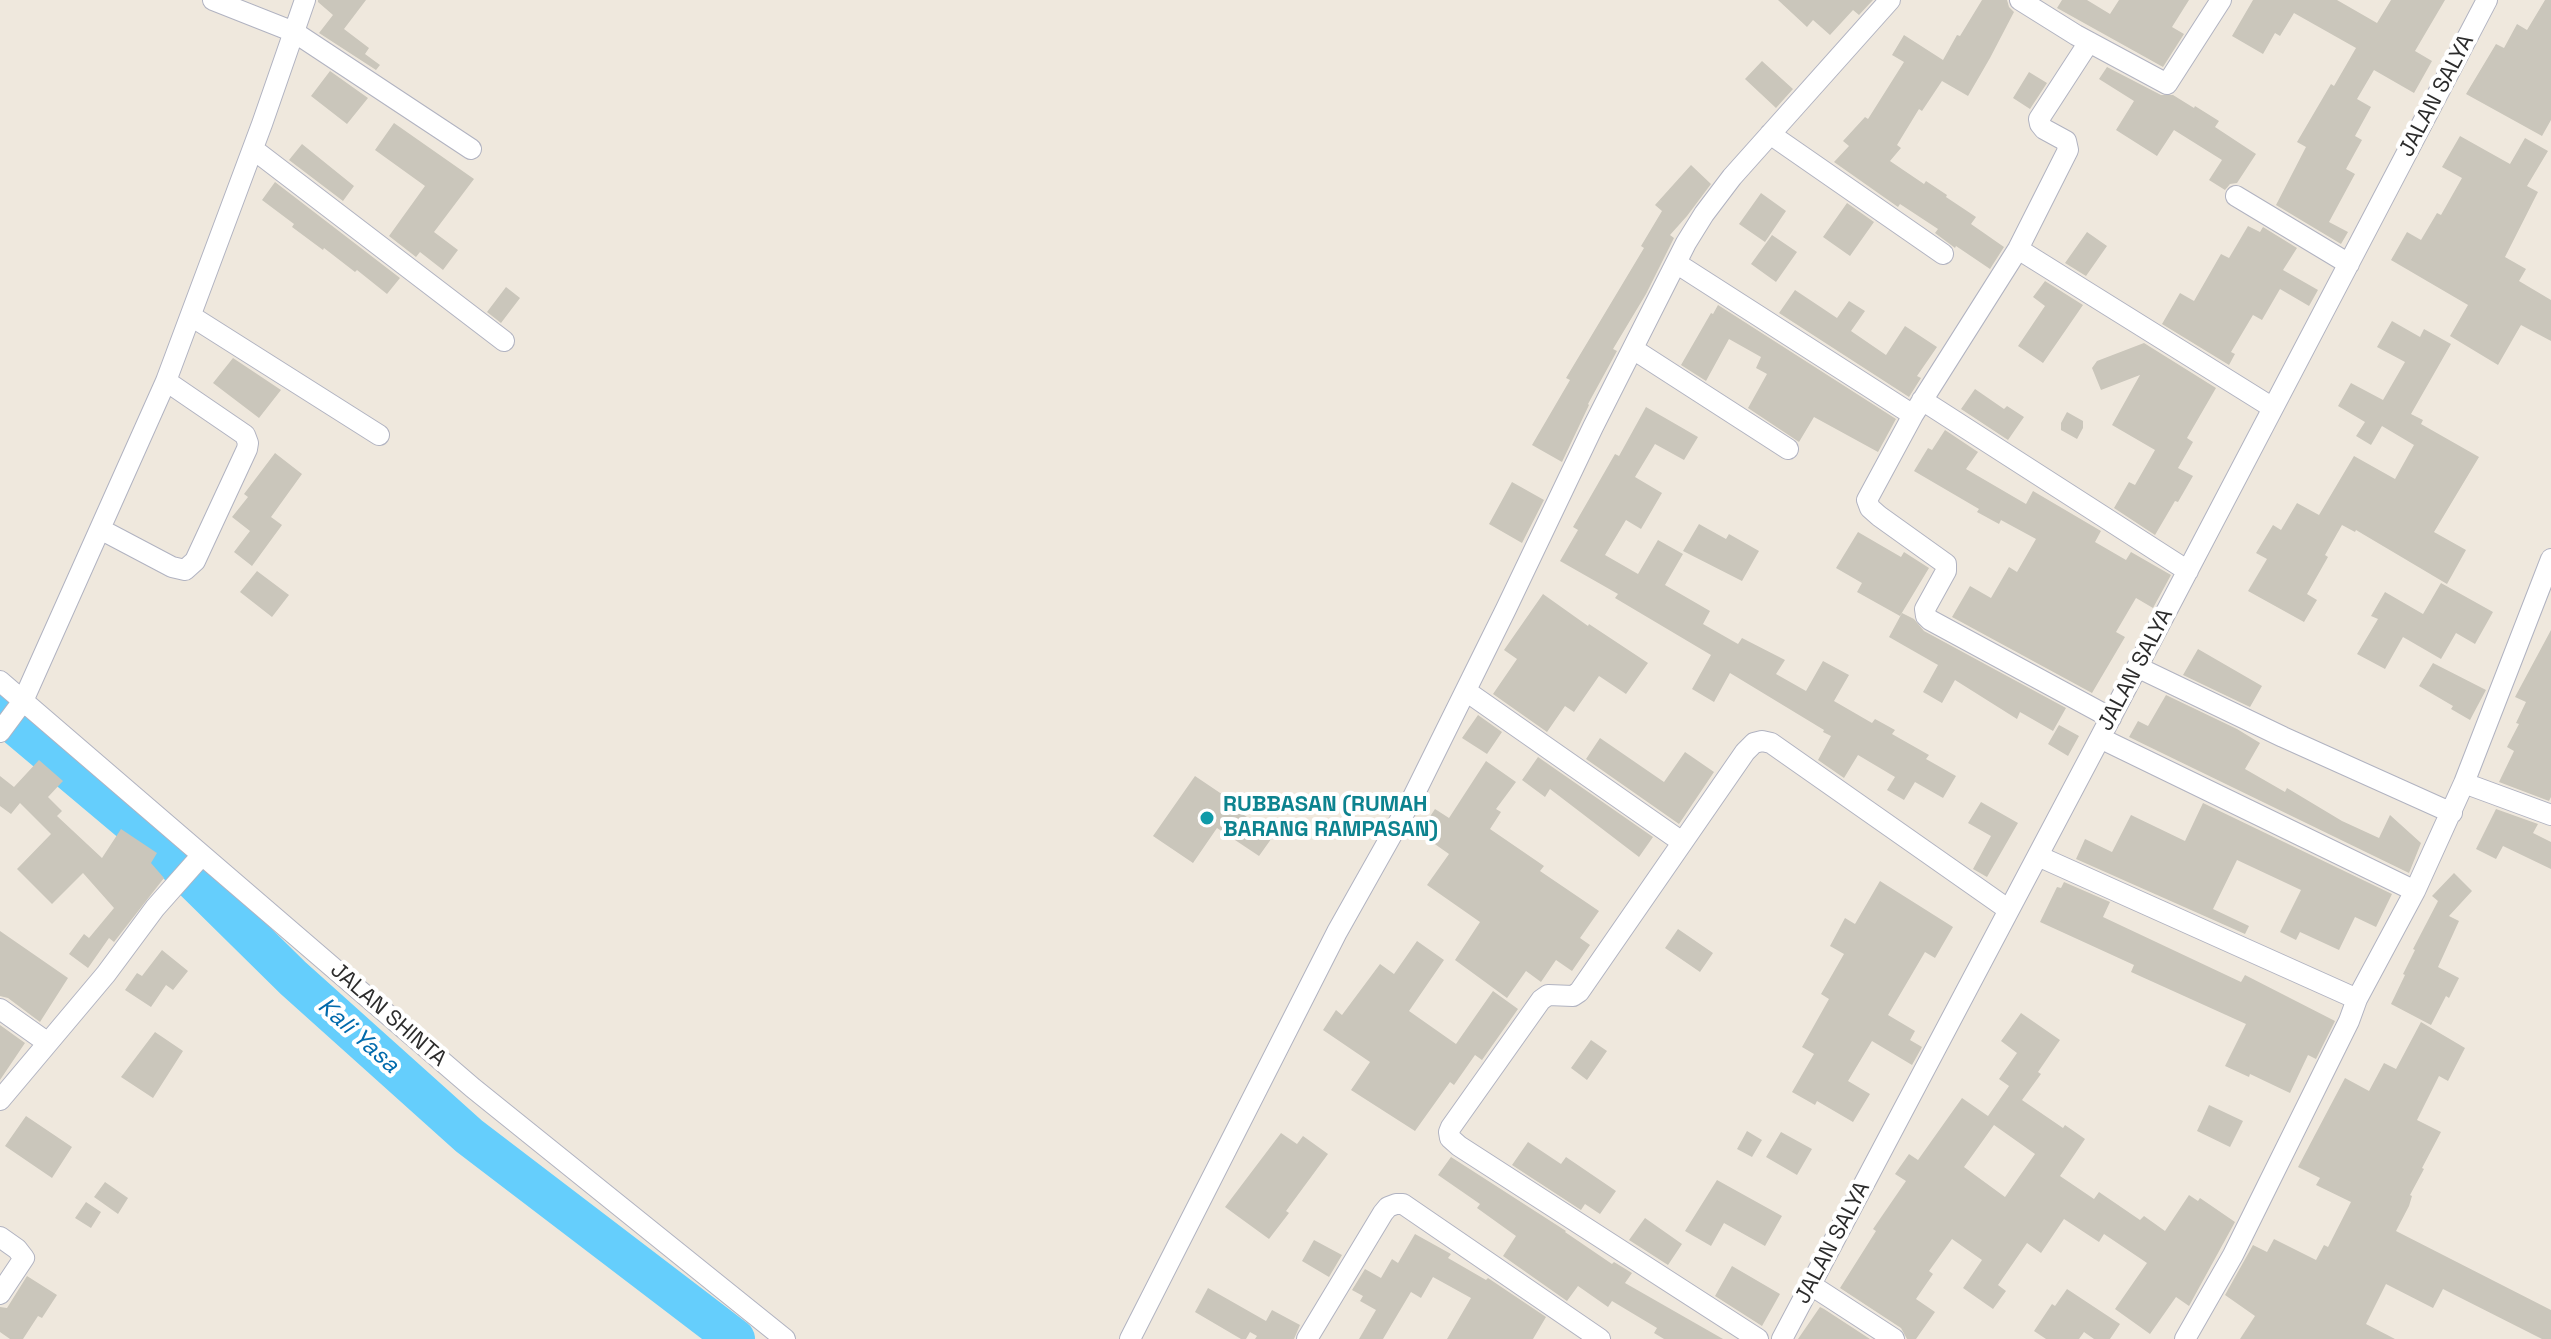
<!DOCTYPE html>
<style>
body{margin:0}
canvas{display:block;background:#efe8dd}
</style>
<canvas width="2551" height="1339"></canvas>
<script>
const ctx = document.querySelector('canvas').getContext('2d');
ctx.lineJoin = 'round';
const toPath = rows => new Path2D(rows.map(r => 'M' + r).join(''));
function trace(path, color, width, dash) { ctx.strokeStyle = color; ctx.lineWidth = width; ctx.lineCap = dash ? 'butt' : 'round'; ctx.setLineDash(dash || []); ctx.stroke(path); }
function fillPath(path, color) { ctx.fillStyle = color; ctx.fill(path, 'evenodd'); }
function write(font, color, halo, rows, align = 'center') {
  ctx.font = font + ' "Space Grotesk",sans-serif'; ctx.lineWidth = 8; ctx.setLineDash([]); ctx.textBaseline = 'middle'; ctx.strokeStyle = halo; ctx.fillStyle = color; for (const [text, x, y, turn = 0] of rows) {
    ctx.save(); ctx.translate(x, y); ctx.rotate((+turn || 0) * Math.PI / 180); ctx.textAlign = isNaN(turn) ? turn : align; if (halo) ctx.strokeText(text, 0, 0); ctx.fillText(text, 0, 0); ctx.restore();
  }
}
trace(toPath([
 [0,712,158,845,293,978,469,1136,735,1339]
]), '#65cefc', 40);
fillPath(toPath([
 [318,0,366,0,344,29,369,48,365,54,380,65,376,70,319,33,333,15,318,2],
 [1778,0,1873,0,1859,15,1853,10,1830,35,1813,20,1807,27],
 [1982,0,2007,0,2009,7,2014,12,1990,58,1968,96,1942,81,1922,111,1919,109,1897,145,1901,148,1890,161,1924,184,1926,181,1947,195,1946,197,1976,217,1971,224,2004,247,1990,269,1956,246,1955,248,1935,233,1938,229,1900,204,1898,207,1834,162,1849,146,1843,141,1865,117,1868,119,1904,62,1892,55,1904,35,1943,60,1957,35,1960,36],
 [2062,0,2087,0,2110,14,2119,0,2189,0,2172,27,2184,34,2163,67,2057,8],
 [2253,0,2337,0,2377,23,2391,0,2445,0,2415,51,2432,61,2414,93,2374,70,2357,99,2371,107,2355,136,2362,140,2346,169,2355,174,2329,222,2348,232,2341,244,2276,205,2306,147,2297,142,2331,84,2334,86,2356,48,2294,13,2280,36,2275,33,2263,54,2232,36],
 [2545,0,2551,0,2551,120,2542,136,2466,94,2496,44,2504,48,2517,24,2527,30],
 [1762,61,1793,89,1776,108,1745,79],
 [2107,67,2161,95,2173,95,2194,108,2195,106,2219,121,2215,127,2256,154,2237,183,2230,184,2225,190,2209,180,2222,160,2174,130,2157,156,2116,130,2134,101,2099,79],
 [330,71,368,98,347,124,311,96],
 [2029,72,2047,83,2030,109,2013,98],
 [394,123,474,179,434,232,458,250,443,270,420,252,416,257,389,236,425,186,375,150],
 [2460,136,2510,164,2525,138,2548,151,2527,186,2538,192,2505,257,2526,269,2519,281,2551,300,2551,341,2521,325,2498,365,2450,336,2468,305,2391,260,2407,232,2421,240,2437,213,2441,215,2462,178,2442,167],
 [302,144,354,186,343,201,289,160],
 [1691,165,1711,184,1687,216,1670,235,1674,238,1646,294,1613,349,1617,351,1588,404,1589,405,1562,462,1532,445,1570,380,1566,378,1644,248,1641,246,1662,211,1655,205],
 [275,182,400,278,387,294,357,270,355,272,324,248,323,250,292,227,294,224,262,200],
 [1761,193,1786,211,1765,242,1739,224],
 [1847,203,1874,222,1850,256,1823,237],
 [2248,226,2260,232,2263,227,2297,248,2283,270,2318,290,2309,306,2280,289,2262,320,2253,315,2231,352,2235,354,2229,365,2162,324,2180,293,2194,301,2221,254,2229,258],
 [2087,232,2107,246,2086,276,2065,263],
 [1772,235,1797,252,1776,282,1751,264],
 [2045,281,2083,305,2043,363,2018,346,2045,306,2033,297],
 [506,287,520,298,501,323,487,312],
 [1795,290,1837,318,1849,301,1865,311,1851,331,1886,355,1905,326,1937,347,1917,376,1921,378,1909,397,1779,313],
 [1718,305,1896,419,1878,452,1814,417,1799,442,1748,408,1767,374,1756,368,1761,357,1729,339,1706,381,1681,365,1711,313,1713,314],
 [2392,321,2420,337,2424,329,2451,344,2411,414,2423,420,2421,424,2479,457,2434,532,2466,550,2447,584,2356,530,2355,532,2342,525,2325,555,2328,557,2307,594,2317,600,2304,622,2248,591,2267,559,2256,553,2273,525,2281,530,2297,503,2319,515,2354,456,2395,479,2414,445,2382,426,2371,445,2356,436,2365,422,2338,406,2351,383,2383,400,2405,362,2377,347],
 [2144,343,2216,388,2187,438,2193,442,2178,468,2193,476,2178,502,2175,501,2155,535,2114,508,2129,482,2135,485,2155,450,2112,425,2140,375,2101,390,2092,368,2097,361],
 [233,358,281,390,259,418,213,383],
 [1975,389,2004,409,2007,406,2024,417,2008,440,1961,409],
 [1646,407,1698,437,1684,460,1655,444,1635,477,1662,493,1641,529,1626,520,1605,555,1638,574,1658,540,1683,554,1665,585,1710,611,1703,624,1738,644,1742,638,1785,660,1776,674,1806,691,1823,661,1849,675,1834,701,1872,723,1875,719,1895,730,1892,734,1929,755,1926,759,1956,776,1943,798,1915,782,1904,800,1887,790,1895,777,1858,755,1844,778,1818,760,1831,736,1823,732,1824,730,1730,673,1714,702,1692,689,1711,655,1615,598,1618,594,1560,561,1578,530,1573,527,1615,454,1619,456],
 [2067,412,2083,421,2083,428,2077,439,2061,430,2061,423],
 [1945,430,1978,452,1966,469,2026,504,2033,491,2101,531,2095,542,2126,560,2131,552,2171,575,2153,608,2136,598,2116,632,2125,637,2092,693,1952,617,1970,586,1991,598,2009,567,2017,572,2036,539,2001,520,1999,524,1977,512,1979,509,1914,471,1928,448,1932,450],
 [275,453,302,474,271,517,282,525,252,566,234,552,250,531,232,517,248,497,244,494],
 [1512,482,1544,500,1522,543,1489,524],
 [1699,524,1726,539,1729,534,1759,551,1742,581,1683,551],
 [1858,532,1901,557,1904,552,1929,568,1900,616,1857,592,1862,583,1836,568],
 [257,571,289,595,272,617,240,592],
 [2441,583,2493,612,2475,644,2456,633,2441,659,2403,637,2385,669,2357,654,2378,619,2371,616,2385,592,2423,614],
 [1543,594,1588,626,1589,624,1648,663,1626,694,1599,676,1574,712,1565,706,1547,732,1493,694,1517,659,1504,650],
 [1902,613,1914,619,1924,631,2066,708,2053,731,2020,712,2017,719,1955,680,1942,703,1923,692,1938,665,1889,637],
 [2551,630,2551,797,2549,801,2499,782,2514,751,2507,747,2519,724,2516,723,2526,702,2515,697],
 [2198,649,2262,686,2250,707,2183,675],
 [2433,663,2486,690,2470,720,2451,709,2453,706,2419,686],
 [2166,695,2237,729,2260,743,2245,769,2285,792,2287,788,2342,821,2379,838,2390,815,2421,843,2409,873,2129,737,2138,721,2148,726],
 [1478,715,1502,732,1487,754,1462,738],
 [2059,725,2079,736,2068,756,2048,744],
 [1600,738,1664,782,1685,752,1714,772,1679,824,1586,759],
 [1538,757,1653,837,1639,857,1550,789,1545,797,1522,780],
 [39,760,63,781,48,797,62,811,57,816,102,858,121,829,157,853,151,863,164,878,114,942,109,938,88,968,69,954,84,934,89,938,114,908,83,873,52,904,17,869,51,834,20,803,11,814,0,806,0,776,14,787],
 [1486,761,1516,782,1496,809,1501,812,1490,829,1544,866,1540,871,1599,911,1580,938,1590,945,1572,971,1556,960,1541,982,1526,971,1507,998,1455,960,1480,922,1427,885,1449,854,1419,833,1435,809,1449,818],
 [1195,776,1235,803,1232,807,1274,835,1259,856,1217,828,1193,863,1153,836],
 [1981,802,2018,823,1987,877,1973,869,1991,836,1968,823],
 [2203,803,2392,894,2376,927,2355,917,2339,950,2300,932,2296,940,2280,932,2301,890,2237,860,2213,909,2249,926,2245,934,2076,859,2085,839,2112,852,2131,815,2185,841],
 [2496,809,2538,824,2533,833,2551,842,2551,869,2503,846,2496,859,2476,849],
 [2454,873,2472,891,2449,916,2459,921,2438,967,2459,978,2449,998,2446,996,2431,1025,2391,1004,2405,975,2403,974,2415,950,2413,949,2438,901,2432,896],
 [1880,881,1953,927,1935,958,1925,952,1888,1015,1915,1031,1910,1040,1922,1047,1912,1065,1872,1041,1848,1081,1870,1094,1853,1122,1817,1101,1815,1105,1792,1092,1814,1054,1802,1047,1829,999,1821,994,1844,954,1830,946,1845,918,1855,924],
 [2064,882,2110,902,2103,917,2241,982,2245,975,2335,1021,2316,1059,2308,1055,2290,1093,2250,1074,2249,1077,2225,1066,2246,1024,2131,972,2134,965,2040,922,2057,887,2061,888],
 [1678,929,1713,953,1700,972,1665,948],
 [0,931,68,978,40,1022,8,998,0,996],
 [1417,941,1444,960,1409,1011,1456,1044,1493,991,1518,1009,1482,1060,1475,1055,1454,1085,1450,1082,1415,1131,1351,1090,1370,1062,1323,1030,1336,1010,1342,1015,1380,964,1394,974],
 [162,950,188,971,173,990,166,985,151,1007,125,990,137,973,142,976],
 [2021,1013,2060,1040,2038,1072,2041,1074,2022,1100,2063,1128,2065,1125,2085,1139,2060,1176,2094,1199,2099,1192,2140,1220,2144,1216,2165,1231,2189,1195,2198,1201,2200,1198,2235,1222,2189,1306,2176,1297,2150,1334,2115,1309,2147,1263,2104,1234,2099,1242,2064,1219,2041,1253,2027,1243,1998,1285,2006,1291,1993,1309,1963,1288,1982,1260,1952,1239,1929,1271,1933,1274,1916,1299,1935,1312,1916,1339,1907,1339,1901,1328,1840,1288,1876,1231,1873,1229,1906,1181,1895,1174,1909,1154,1918,1160,1962,1098,1988,1116,2009,1086,1999,1079,2017,1053,2001,1041],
 [1994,1125,2035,1154,2005,1197,1964,1167],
 [2421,1022,2465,1048,2448,1081,2439,1076,2417,1120,2441,1132,2422,1168,2424,1169,2410,1195,2412,1196,2409,1206,2396,1231,2551,1310,2551,1339,2542,1339,2443,1289,2433,1308,2386,1284,2366,1324,2395,1339,2240,1339,2255,1316,2225,1295,2253,1245,2267,1252,2274,1239,2316,1260,2324,1245,2328,1247,2351,1202,2316,1185,2320,1178,2298,1167,2345,1078,2369,1091,2384,1063,2396,1069],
 [0,1025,25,1043,0,1080],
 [155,1032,183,1051,153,1098,121,1077],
 [1591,1040,1607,1051,1587,1080,1571,1068],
 [2209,1105,2243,1121,2230,1147,2197,1131],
 [26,1116,72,1147,52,1178,5,1146],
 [1747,1131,1762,1140,1752,1157,1737,1149],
 [1781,1132,1812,1149,1797,1175,1766,1157],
 [1281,1133,1297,1144,1303,1136,1328,1154,1286,1211,1289,1213,1269,1239,1225,1207],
 [1528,1142,1561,1164,1566,1157,1616,1191,1600,1214,1585,1204,1581,1210,1512,1165],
 [1451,1157,1566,1231,1565,1232,1612,1264,1614,1262,1632,1273,1625,1283,1723,1339,1664,1339,1654,1333,1657,1328,1612,1301,1608,1307,1578,1286,1567,1301,1503,1256,1516,1236,1477,1208,1480,1204,1438,1175],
 [1717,1180,1782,1216,1765,1246,1724,1223,1711,1246,1685,1231],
 [105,1182,128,1198,118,1214,94,1197],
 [86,1202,101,1212,91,1228,75,1218],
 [1645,1218,1682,1244,1668,1265,1629,1240],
 [1415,1234,1451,1254,1448,1258,1486,1280,1488,1278,1546,1317,1533,1339,1447,1339,1471,1298,1433,1277,1421,1298,1411,1292,1383,1339,1359,1339,1376,1310,1360,1301,1363,1296,1352,1290,1365,1269,1381,1278,1392,1259,1398,1263],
 [1314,1240,1342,1255,1329,1277,1302,1261],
 [1732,1266,1780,1294,1762,1326,1715,1296],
 [27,1276,57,1295,42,1318,38,1316,23,1339,10,1339,0,1332,0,1307,7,1308],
 [1208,1288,1266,1321,1272,1310,1300,1325,1294,1339,1255,1339,1257,1336,1250,1332,1246,1339,1241,1339,1195,1312],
 [2067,1289,2120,1324,2110,1339,2094,1339,2084,1332,2079,1339,2046,1339,2034,1331,2052,1304,2055,1306],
 [1820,1307,1824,1309,1870,1339,1798,1339]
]), '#cac6bb');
const street = toPath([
 [213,0,294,32,471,149],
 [2020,0,2076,35,2167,84,2221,0],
 [2089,42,2039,119,2040,124,2044,129,2066,141,2068,150,2018,249,1913,415,1867,500,1870,508,1879,516,1946,564,1946,571,1925,609,1926,616,1930,620,2111,718],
 [1770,134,1943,254],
 [253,149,504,341],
 [2236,196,2349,264],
 [2018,249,2273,408],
 [1676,263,1913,415],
 [191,316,379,435],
 [1633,349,1788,449],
 [1922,400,2188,571],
 [100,529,172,567,185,570,195,561,247,449,248,443,245,435,166,381],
 [2137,667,2283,737,2452,813],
 [0,681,473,1088,785,1339],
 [1466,691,1682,842],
 [0,732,23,701,166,381,262,124,305,0],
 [2100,738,2415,891],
 [2464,783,2551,815],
 [2038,856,2357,999],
 [0,1009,48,1043],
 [0,1100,106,974,155,908,202,855],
 [0,1237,17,1249,24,1258,0,1294],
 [1811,1285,1894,1339],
 [1130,1339,1337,932,1413,797,1506,609,1593,427,1686,243,1704,214,1732,177,1890,0],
 [1307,1339,1383,1213,1388,1207,1396,1204,1403,1204,1600,1339],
 [1758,1339,1459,1146,1450,1138,1449,1132,1451,1127,1541,1000,1548,995,1573,996,1579,992,1745,752,1754,743,1762,741,1771,743,2009,910],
 [1782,1339,2100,738,2487,0],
 [2185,1339,2233,1255,2349,1021,2357,999,2415,891,2464,783,2551,559]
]);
trace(street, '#b1b3c1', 22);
trace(street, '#fff', 20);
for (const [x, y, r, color] of [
 [1207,818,8,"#0f9aa8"]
]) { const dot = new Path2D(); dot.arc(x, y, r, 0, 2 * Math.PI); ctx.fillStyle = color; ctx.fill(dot); trace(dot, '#fff', 3); }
write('22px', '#2c2c2c', '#fff', [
 ["JALAN SALYA",2437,96,-62],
 ["JALAN SALYA",2136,670,-62],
 ["JALAN SHINTA",388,1015,41],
 ["JALAN SALYA",1833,1243,-62]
]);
write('bold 22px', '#0d838f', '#fff', [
 ["RUBBASAN (RUMAH",1223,805],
 ["BARANG RAMPASAN)",1223,830]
], 'left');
write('italic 24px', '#006aac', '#fff', [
 ["Kali Yasa",358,1036,42]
]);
</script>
